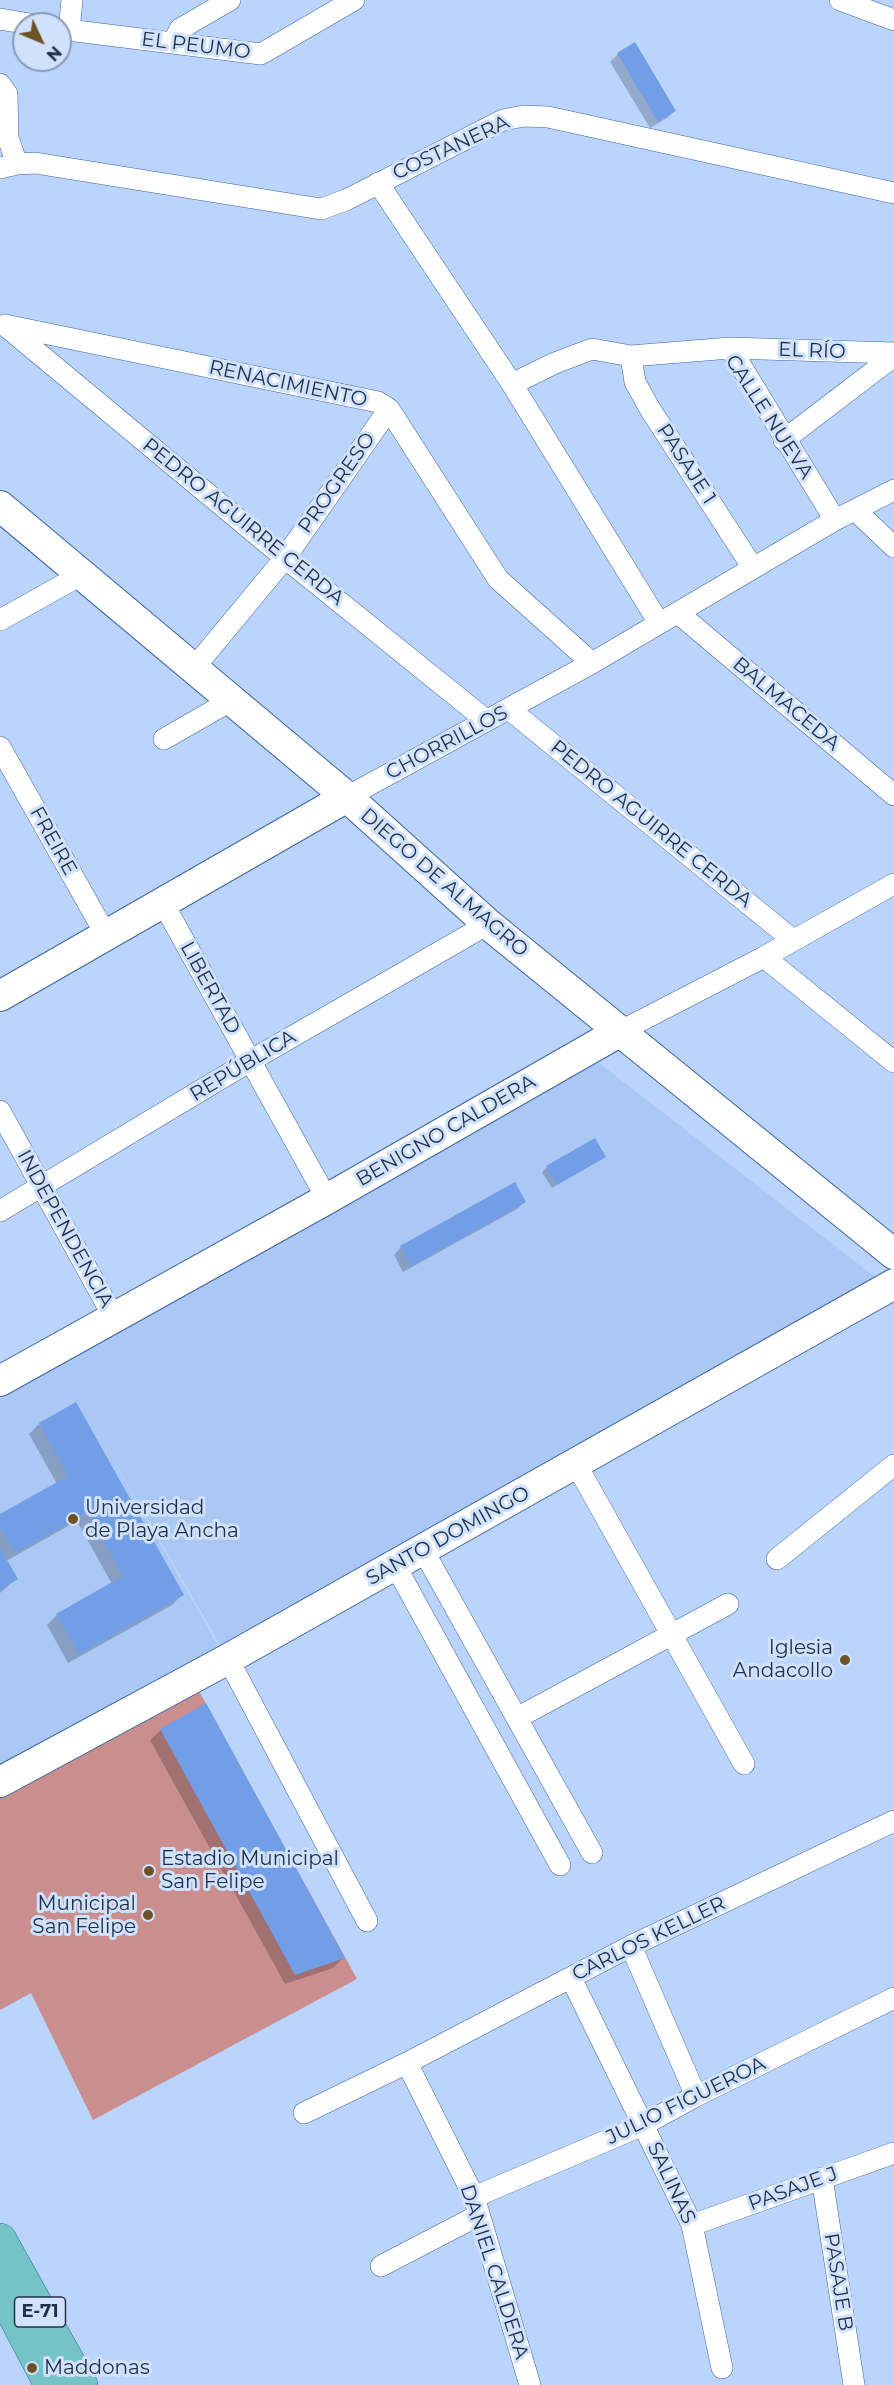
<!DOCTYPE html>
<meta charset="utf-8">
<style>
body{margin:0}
#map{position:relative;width:894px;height:2385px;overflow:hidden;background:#bad4fe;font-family:Montserrat,sans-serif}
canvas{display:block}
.north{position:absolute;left:12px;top:12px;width:60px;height:60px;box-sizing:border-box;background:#cfe1fd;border:2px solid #899ab6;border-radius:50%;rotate:134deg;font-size:16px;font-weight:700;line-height:24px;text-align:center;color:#1f304b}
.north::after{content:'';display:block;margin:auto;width:21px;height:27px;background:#6c5224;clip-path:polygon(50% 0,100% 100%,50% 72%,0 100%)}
</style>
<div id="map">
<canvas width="894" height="2385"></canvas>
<div class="north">N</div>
</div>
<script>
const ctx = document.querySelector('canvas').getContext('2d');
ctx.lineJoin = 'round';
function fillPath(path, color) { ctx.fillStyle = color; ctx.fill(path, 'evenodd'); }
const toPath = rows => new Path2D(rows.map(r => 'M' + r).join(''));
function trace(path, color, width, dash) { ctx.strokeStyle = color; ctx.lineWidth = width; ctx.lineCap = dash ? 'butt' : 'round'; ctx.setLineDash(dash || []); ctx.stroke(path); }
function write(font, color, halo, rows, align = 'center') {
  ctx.font = font + ' Montserrat,sans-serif'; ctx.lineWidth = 6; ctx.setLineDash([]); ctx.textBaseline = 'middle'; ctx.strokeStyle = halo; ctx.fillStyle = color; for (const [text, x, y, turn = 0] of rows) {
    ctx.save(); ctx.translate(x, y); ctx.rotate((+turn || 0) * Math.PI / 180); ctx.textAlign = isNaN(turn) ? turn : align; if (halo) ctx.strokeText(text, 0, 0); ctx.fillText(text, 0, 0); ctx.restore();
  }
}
fillPath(toPath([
 [594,1059,875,1277,223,1650,95,1428,221,1651,0,1770,0,1387]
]), '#abc7f4');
fillPath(toPath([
 [199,1691,357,1979,93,2120,31,1993,0,2010,0,1785]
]), '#ca8e8e');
fillPath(toPath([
 [618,54,674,111,667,118,650,128,610,62],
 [604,1156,552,1188,542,1172,547,1167],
 [524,1202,517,1209,403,1272,394,1255,401,1247],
 [39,1424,182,1595,172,1605,68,1663,47,1625,57,1615,112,1584,77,1521,6,1561,16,1579,0,1593,0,1516,57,1484,29,1434],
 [161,1730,343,1958,333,1968,285,1984,150,1740]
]), '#0003');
fillPath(toPath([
 [635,42,676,111,658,122,617,53],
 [595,1138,606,1157,557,1185,546,1166],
 [515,1182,526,1202,411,1266,400,1246],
 [76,1402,184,1595,79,1654,56,1614,123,1576,87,1512,15,1553,0,1527,0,1514,68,1476,39,1423],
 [0,1548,18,1579,0,1590],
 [206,1703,345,1958,295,1975,160,1729]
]), '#719ee7');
const street = toPath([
 [840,0,894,20],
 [0,19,30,24],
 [60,29,261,54,354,0],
 [69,30,72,0],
 [173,43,180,29,230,0],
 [0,84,7,94,8,138,17,164],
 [0,168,17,164,35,163,321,209,346,200,503,120,524,116,548,117,894,193],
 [378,183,512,384,659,623],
 [5,325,378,402,389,409,498,579,592,663],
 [8,328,285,558,486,720],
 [730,348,835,520],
 [631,356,635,382,650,409,753,568],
 [512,384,555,363,592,349,631,356,730,348,894,353],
 [784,440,894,356],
 [855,510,894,547],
 [678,613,894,795],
 [0,620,81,575],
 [194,668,285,558,389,409],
 [509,709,793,940],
 [164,739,232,700],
 [0,747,106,935],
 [347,797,592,663,835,520,894,490],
 [163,903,327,1199],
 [764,957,894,1062],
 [619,1032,764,957,894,884],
 [0,1111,113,1316],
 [0,1211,250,1061,488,924],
 [576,1464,744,1764],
 [423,1550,592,1853],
 [777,1559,894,1465],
 [395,1565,560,1865],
 [228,1659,367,1921],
 [517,1718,728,1604],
 [631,1946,696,2096],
 [571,1978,692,2225,722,2368],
 [407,2063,474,2197,530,2385],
 [304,2113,407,2063,631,1946,894,1821],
 [822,2178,854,2385],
 [474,2197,643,2125,696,2096,894,1998],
 [692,2225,894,2153],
 [381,2266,479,2215]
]);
const secondary = toPath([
 [0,506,347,797,488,924,894,1254],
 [0,996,347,797],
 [0,1381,327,1199,619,1032],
 [0,1782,228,1659,894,1284]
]);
const primary = toPath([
 [0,2240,81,2385],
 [0,2288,51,2385]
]);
trace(street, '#3d63a1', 22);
trace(secondary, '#3d63a1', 32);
trace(primary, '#1c7683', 34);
trace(street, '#fff', 21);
trace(secondary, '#fff', 30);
trace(primary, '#76c3c7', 33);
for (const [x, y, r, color] of [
 [73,1519,6,"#6c5224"],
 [845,1660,6,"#6c5224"],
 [149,1871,6,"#6c5224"],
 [148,1915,6,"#6c5224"],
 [32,2368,6,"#6c5224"]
]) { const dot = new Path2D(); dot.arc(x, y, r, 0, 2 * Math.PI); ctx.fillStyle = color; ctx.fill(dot); trace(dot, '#cfe1fd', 2); }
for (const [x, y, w] of [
 [40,2312,51]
]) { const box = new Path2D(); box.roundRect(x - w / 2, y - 15, w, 30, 4.5); ctx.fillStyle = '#cfe1fd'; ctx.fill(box); trace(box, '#1f304b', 1.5); }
write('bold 18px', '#1f304b', null, [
 ["E-71",40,2312]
]);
write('20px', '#1f304b', '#cfe1fd', [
 ["EL PEUMO",196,46,7],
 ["COSTANERA",451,148,-25],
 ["EL RÍO",812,351,2],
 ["RENACIMIENTO",288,384,12],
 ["CALLE NUEVA",769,417,57],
 ["PASAJE 1",686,464,57],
 ["PROGRESO",337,483,-55],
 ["PEDRO AGUIRRE CERDA",243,522,39],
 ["BALMACEDA",786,704,40],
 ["CHORRILLOS",447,743,-28],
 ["PEDRO AGUIRRE CERDA",651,824,39],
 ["FREIRE",53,841,61],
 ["DIEGO DE ALMAGRO",444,883,41],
 ["LIBERTAD",210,988,61],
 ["REPÚBLICA",243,1066,-31],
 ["BENIGNO CALDERA",446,1131,-30],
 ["INDEPENDENCIA",65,1229,61],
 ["SANTO DOMINGO",448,1536,-29],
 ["CARLOS KELLER",649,1939,-26],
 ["JULIO FIGUEROA",686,2101,-26],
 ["SALINAS",671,2183,65],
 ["PASAJE J",793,2189,-20],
 ["DANIEL CALDERA",494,2272,72],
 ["PASAJE B",838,2282,81]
]);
write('20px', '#1f304b', '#cfe1fd', [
 ["Universidad",85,1508],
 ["de Playa Ancha",85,1531],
 ["Iglesia",833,1648,"right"],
 ["Andacollo",833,1671,"right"],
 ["Estadio Municipal",161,1859],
 ["San Felipe",161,1882],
 ["Municipal",136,1904,"right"],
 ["San Felipe",136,1927,"right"],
 ["Maddonas",44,2368]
], 'left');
</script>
